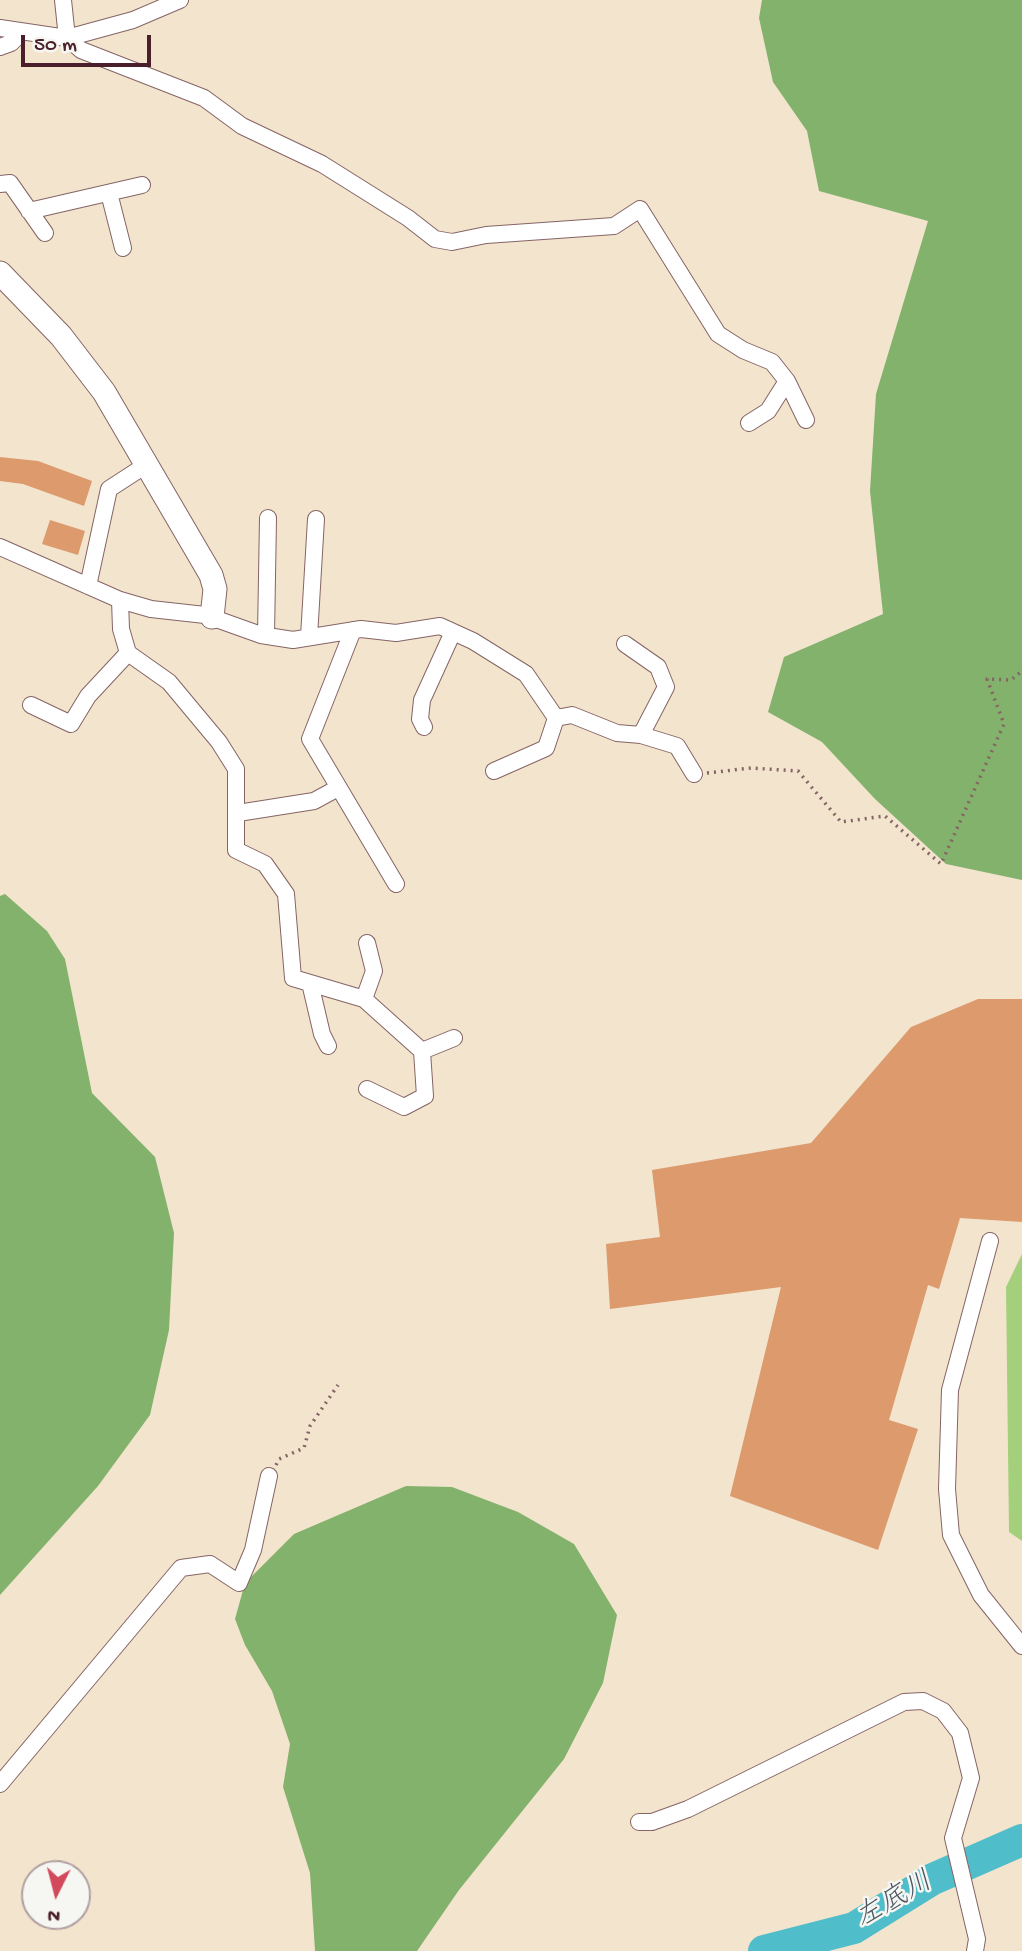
<!DOCTYPE html>
<meta charset="utf-8">
<style>
body{margin:0}
#map{position:relative;width:1022px;height:1951px;overflow:hidden;background:#f3e4ce;font-family:"Gochi Hand",sans-serif}
canvas{display:block}
.north{position:absolute;left:21px;top:1860px;width:70px;height:70px;box-sizing:border-box;background:#f6f6f2;border:2px solid #b1a0a2;border-radius:50%;rotate:186deg;font-size:19px;font-weight:700;line-height:28px;text-align:center;color:#4a1f2b}
.north::after{content:'';display:block;margin:auto;width:24px;height:32px;background:#d1495b;clip-path:polygon(50% 0,100% 100%,50% 72%,0 100%)}
.scale{position:absolute;left:21px;top:35px;width:130px;height:32px;box-sizing:border-box;border:4px solid #4a1f2b;border-top:0;padding-left:9px;font-size:21px;line-height:24px;white-space:nowrap;color:#4a1f2b;-webkit-text-stroke:5px #f6f6f2;paint-order:stroke}
</style>
<div id="map">
<canvas width="1022" height="1951"></canvas>
<div class="north">N</div>
<div class="scale">50 m</div>
</div>
<script>
const ctx = document.querySelector('canvas').getContext('2d');
ctx.lineJoin = 'round';
function fillPath(path, color) { ctx.fillStyle = color; ctx.fill(path, 'evenodd'); }
const toPath = rows => new Path2D(rows.map(r => 'M' + r).join(''));
function trace(path, color, width, dash) { ctx.strokeStyle = color; ctx.lineWidth = width; ctx.lineCap = dash ? 'butt' : 'round'; ctx.setLineDash(dash || []); ctx.stroke(path); }
function write(font, color, halo, rows, align = 'center') {
  ctx.font = font + ' "Gochi Hand","Klee One",sans-serif'; ctx.lineWidth = 5; ctx.setLineDash([]); ctx.textBaseline = 'middle'; ctx.strokeStyle = halo; ctx.fillStyle = color; for (const [text, x, y, turn = 0] of rows) {
    ctx.save(); ctx.translate(x, y); ctx.rotate((+turn || 0) * Math.PI / 180); ctx.textAlign = isNaN(turn) ? turn : align; if (halo) ctx.strokeText(text, 0, 0); ctx.fillText(text, 0, 0); ctx.restore();
  }
}
fillPath(toPath([
 [1022,1254,1022,1541,1009,1532,1006,1287]
]), '#a4d07c');
fillPath(toPath([
 [762,0,1022,0,1022,880,946,864,875,799,822,742,768,712,784,657,883,614,870,491,876,394,928,221,819,191,807,131,773,82,759,18],
 [5,894,47,931,65,959,92,1093,155,1157,174,1233,169,1330,150,1415,98,1486,0,1595,0,896],
 [406,1486,452,1487,518,1512,574,1544,617,1615,603,1683,564,1759,459,1890,417,1951,315,1951,310,1873,283,1787,290,1744,272,1691,245,1645,235,1619,245,1583,294,1534]
]), '#83b26c');
trace(toPath([
 [764,1951,854,1928,933,1879,1022,1840]
]), '#50bdca', 32);
fillPath(toPath([
 [0,457,38,461,92,481,84,506,23,484,0,481],
 [50,520,85,531,78,555,42,544],
 [978,999,1022,999,1022,1222,960,1218,939,1289,928,1285,889,1420,918,1429,878,1550,730,1496,781,1287,610,1309,606,1244,660,1237,652,1170,811,1143,911,1027]
]), '#dc9a6d');
const street = toPath([
 [63,0,67,38,81,50,204,98,242,126,322,164,408,218,435,239,452,242,486,235,614,226,640,209,718,334,743,350,772,362,787,381,806,420],
 [0,28,67,38,133,20,180,0],
 [0,47,11,43,21,33],
 [0,184,10,183,45,233],
 [109,193,123,248],
 [29,211,142,185],
 [749,423,768,411,787,381],
 [0,547,120,600,151,609,205,615,261,635,293,640,361,629,396,633,440,626,473,641,526,674,556,718,572,715,617,733,641,735,677,746,694,774],
 [88,586,109,489,146,465],
 [120,600,121,629,128,653,169,682,219,742,236,769,236,850,265,864,286,894,293,978,364,999,422,1051,425,1096,404,1107,367,1089],
 [353,630,310,739,396,884],
 [266,635,268,518],
 [309,637,316,519],
 [625,644,658,667,666,687,641,735],
 [31,705,71,724,88,696,128,653],
 [424,727,420,719,422,700,453,632],
 [494,771,546,748,556,718],
 [238,813,314,801,338,788],
 [310,983,322,1034,328,1046],
 [364,999,374,971,367,943],
 [422,1051,454,1038],
 [990,1241,950,1390,947,1489,951,1535,981,1595,1022,1646],
 [0,1784,181,1568,210,1564,239,1583,253,1550,269,1476],
 [639,1822,652,1822,688,1809,904,1702,923,1701,943,1711,960,1733,971,1778,953,1838,977,1939,975,1951]
]);
const secondary = toPath([
 [0,273,61,336,104,392,211,575,215,589,212,617]
]);
trace(street, '#856464', 18);
trace(secondary, '#856464', 25);
trace(toPath([
 [707,773,751,768,798,771,841,822,885,816,941,864,1004,724,987,679,1011,680,1022,671],
 [276,1465,279,1459,304,1448,310,1426,338,1385]
]), '#856464', 3.5, [2, 5]);
trace(street, '#fff', 16);
trace(secondary, '#fff', 23);
write('italic 28px', '#4c5663', '#f6f6f2', [
 ["左底川",895,1902,-30]
]);
</script>
